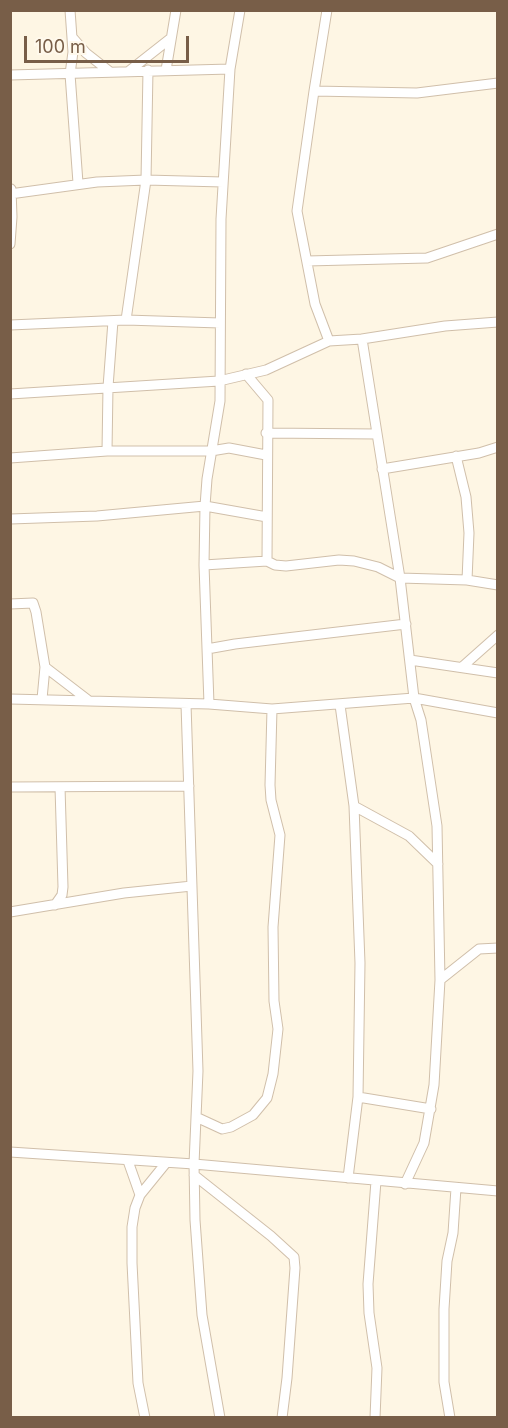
<!DOCTYPE html>
<style>
body{margin:0}
#map{position:relative;width:508px;height:1428px;overflow:hidden;background:#fef6e4;font-family:Inter,sans-serif}
canvas{display:block}
.frame{position:absolute;inset:0;border:12px solid #785e48;pointer-events:none}
.scale{position:absolute;left:24px;top:36px;width:165px;height:27px;box-sizing:border-box;border:3px solid #785e48;border-top:0;padding-left:8px;font-size:18px;line-height:21px;white-space:nowrap;color:#785e48;-webkit-text-stroke:4px #fff9ec;paint-order:stroke}
</style>
<div id="map">
<canvas width="508" height="1428"></canvas>
<div class="frame"></div>
<div class="scale">100 m</div>
</div>
<script>
const ctx = document.querySelector('canvas').getContext('2d');
ctx.lineJoin = 'round';
const toPath = rows => new Path2D(rows.map(r => 'M' + r).join(''));
function trace(path, color, width, dash) { ctx.strokeStyle = color; ctx.lineWidth = width; ctx.lineCap = dash ? 'butt' : 'round'; ctx.setLineDash(dash || []); ctx.stroke(path); }
const minor = toPath([
 [70,10,73,52,70,74,78,183],
 [327,10,314,91,297,211,315,304,329,341],
 [72,37,86,53,109,71],
 [166,70,176,10],
 [129,71,171,38],
 [10,75,230,69],
 [314,91,417,93,498,83],
 [10,194,97,182,146,180,223,182],
 [10,244,12,217,11,189],
 [307,261,427,258,498,234],
 [126,320,146,180,148,70],
 [10,325,126,320,220,323],
 [362,339,400,578,414,698,421,720,437,826,440,980,434,1085,424,1143,405,1184],
 [246,374,268,400,267,561],
 [10,394,219,381,266,370,329,341,362,339,445,326,498,322],
 [266,433,377,434],
 [107,451,108,387,113,321],
 [456,456,466,497,469,533,467,580],
 [10,458,107,451,211,451,229,448,266,455],
 [382,469,479,453,498,447],
 [10,519,97,516,205,506,267,517],
 [204,565,267,561,275,565,286,566,339,560,354,561,378,567,400,578,467,580,498,585],
 [10,604,33,603,36,612,45,667,42,699],
 [207,649,235,644,406,624],
 [410,660,498,673],
 [45,667,88,700],
 [462,667,498,635],
 [10,699,209,704,272,709,414,698,498,713],
 [186,704,198,1071,194,1164,195,1220,202,1315,220,1418],
 [209,704,204,565,205,506,207,479,220,401,221,219,230,69,240,10],
 [340,705,354,806,360,963,358,1097,348,1178],
 [10,787,189,786],
 [354,806,409,836,438,864],
 [55,905,62,895,63,887,60,787],
 [10,912,124,893,192,886],
 [440,980,479,949,498,948],
 [358,1097,431,1109],
 [196,1117,222,1129,231,1127,253,1115,267,1098,273,1074,278,1029,274,1001,273,927,280,835,271,800,270,785,272,709],
 [10,1152,194,1164,498,1191],
 [128,1161,140,1195],
 [194,1175,271,1236,294,1257,295,1268,287,1378,282,1418],
 [145,1418,138,1383,132,1263,132,1227,135,1208,140,1195,166,1163],
 [375,1418,377,1368,369,1313,368,1284,376,1181],
 [450,1418,444,1382,444,1309,447,1261,453,1233,456,1188]
]);
trace(minor, '#d0bfaa', 11);
trace(minor, '#fff', 9);
</script>
